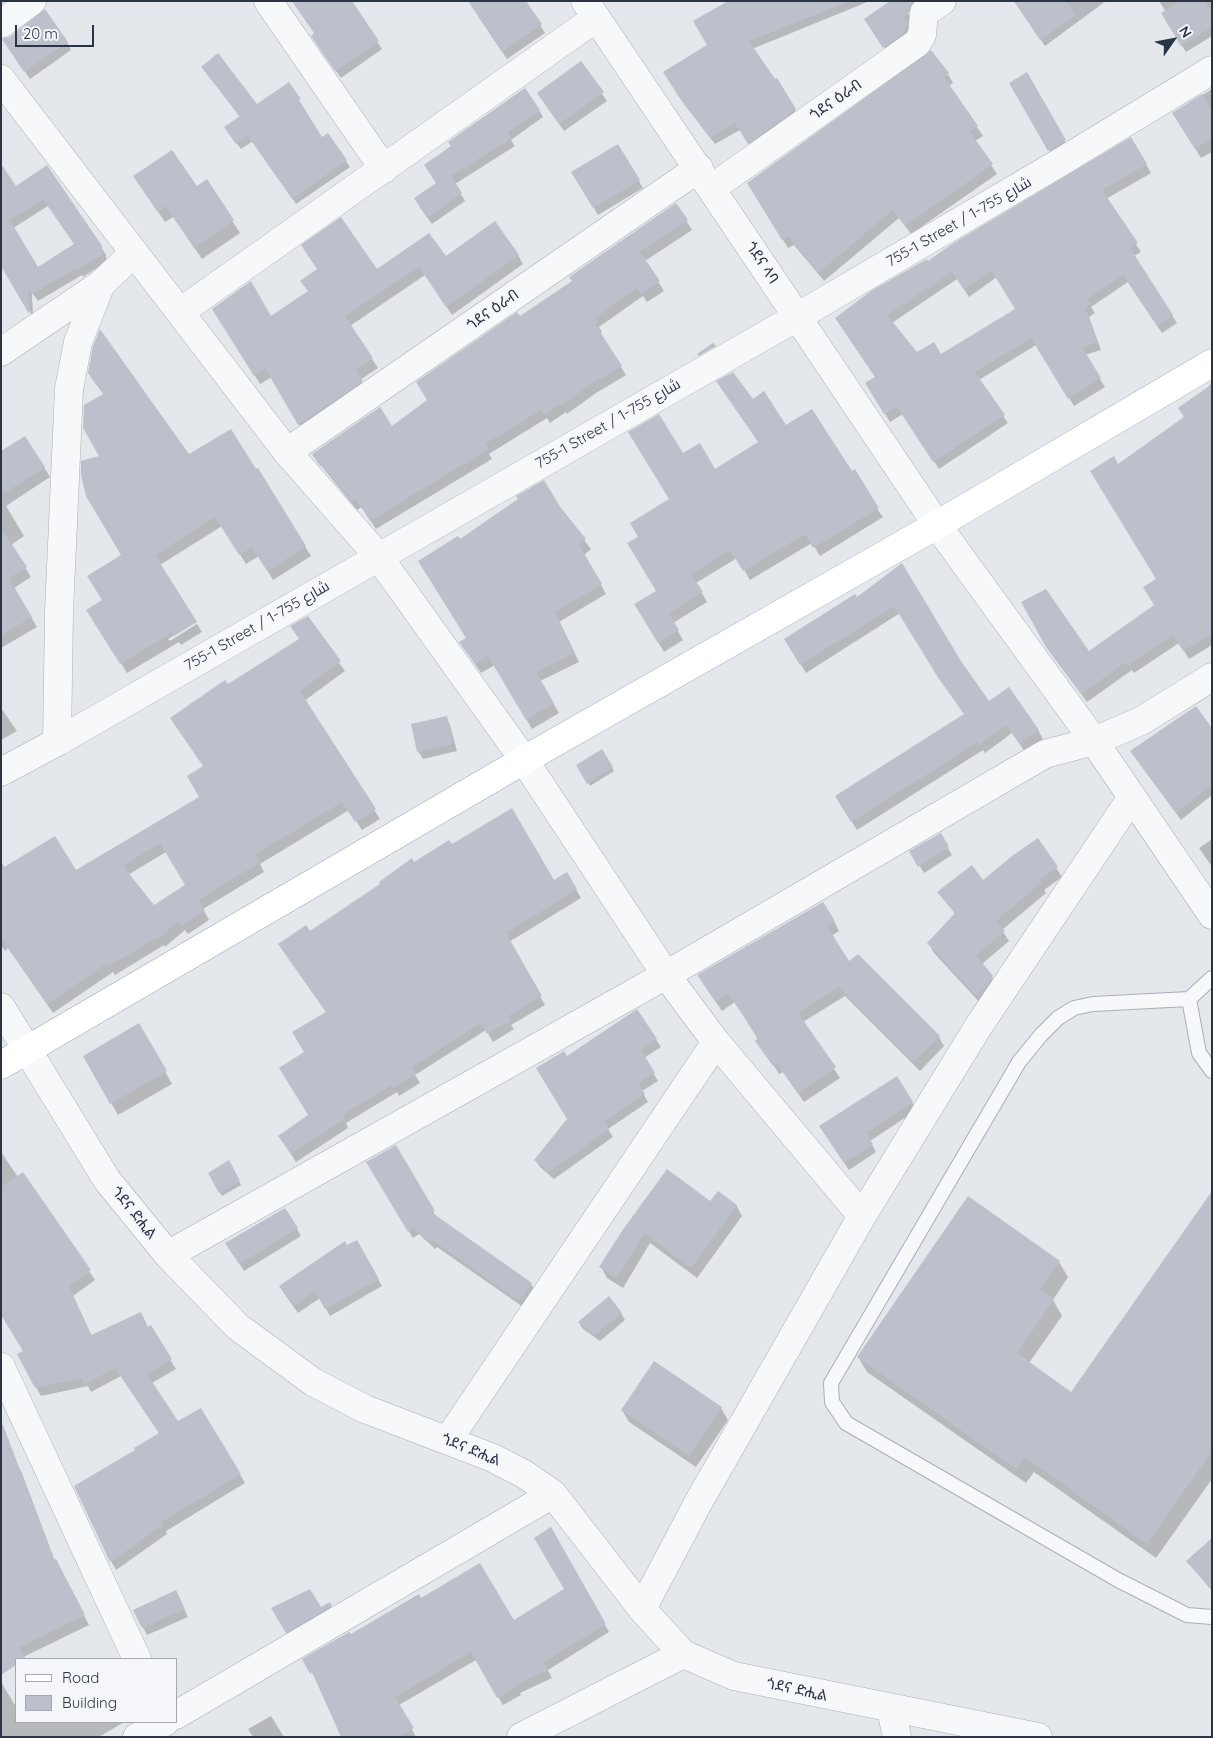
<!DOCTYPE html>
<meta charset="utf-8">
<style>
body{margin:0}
#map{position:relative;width:1213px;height:1738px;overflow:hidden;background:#e4e7ec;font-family:Quicksand,sans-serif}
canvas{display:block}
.frame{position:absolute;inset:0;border:2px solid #2b3445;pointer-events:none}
.legend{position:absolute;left:15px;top:1658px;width:162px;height:65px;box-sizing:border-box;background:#f4f6f9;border:1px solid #a4a8b1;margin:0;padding:6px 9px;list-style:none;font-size:15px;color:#2b3445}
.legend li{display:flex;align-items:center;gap:10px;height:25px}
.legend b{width:25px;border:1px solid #a4a8b1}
.north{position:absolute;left:1148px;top:15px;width:50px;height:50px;-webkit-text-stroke:4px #f4f6f9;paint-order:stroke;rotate:57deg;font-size:14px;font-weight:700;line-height:20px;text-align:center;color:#2b3445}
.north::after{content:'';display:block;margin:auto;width:18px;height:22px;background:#2b3445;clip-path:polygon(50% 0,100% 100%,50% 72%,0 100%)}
.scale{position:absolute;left:15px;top:25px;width:79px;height:22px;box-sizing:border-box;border:2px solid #2b3445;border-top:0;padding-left:6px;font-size:15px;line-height:18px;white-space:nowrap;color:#2b3445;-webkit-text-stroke:4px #f4f6f9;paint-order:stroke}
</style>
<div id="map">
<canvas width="1213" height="1738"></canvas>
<div class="frame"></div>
<ul class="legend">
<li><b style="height:6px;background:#fff"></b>Road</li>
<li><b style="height:14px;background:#bbc0ca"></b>Building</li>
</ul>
<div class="north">N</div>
<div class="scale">20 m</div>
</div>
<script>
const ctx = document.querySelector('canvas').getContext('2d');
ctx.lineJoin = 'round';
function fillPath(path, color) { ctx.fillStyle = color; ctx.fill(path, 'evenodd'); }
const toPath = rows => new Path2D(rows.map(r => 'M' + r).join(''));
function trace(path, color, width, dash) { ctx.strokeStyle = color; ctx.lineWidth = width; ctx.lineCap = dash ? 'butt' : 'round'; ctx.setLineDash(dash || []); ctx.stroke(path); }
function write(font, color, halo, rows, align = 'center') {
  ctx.font = font + ' Quicksand,Cairo,"Noto Sans Ethiopic",sans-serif'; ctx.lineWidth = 4.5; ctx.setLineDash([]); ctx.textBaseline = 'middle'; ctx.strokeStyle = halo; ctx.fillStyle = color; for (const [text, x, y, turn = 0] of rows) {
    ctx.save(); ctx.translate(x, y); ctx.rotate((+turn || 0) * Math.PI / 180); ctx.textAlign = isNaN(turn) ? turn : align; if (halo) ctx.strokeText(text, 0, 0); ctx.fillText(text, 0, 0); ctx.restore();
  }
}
fillPath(toPath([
 [292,1,350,1,382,49,341,78,317,44,315,34],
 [525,1,545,33,507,59,478,16],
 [731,1,870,1,752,49,775,81,776,80,799,117,753,150,740,130,715,144,684,104,665,72,709,46],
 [1014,1,1106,1,1045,46],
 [1159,1,1212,1,1212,36,1186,52,1166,21,1166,12],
 [907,12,912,20,908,24,911,30,889,54,871,26],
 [67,42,71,50,30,79,8,47],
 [581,63,607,101,564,131,543,101],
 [202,67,257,105,288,84,321,139,327,135,350,167,296,204,253,141,241,149,229,134,240,117],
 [948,74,953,83,949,86,983,136,975,141,997,174,911,234,899,218,824,281,794,245,788,248,754,192],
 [1026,74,1069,149,1054,158,1011,84],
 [1212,89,1212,152,1201,158,1173,113],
 [539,110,543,117,511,140,515,146,455,184,465,201,432,224,419,206,437,183,430,172],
 [1131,139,1151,173,1106,199,1141,252,1134,256,1177,323,1162,333,1128,282,1091,307,1095,313,1089,317,1101,350,1085,355,1105,387,1074,406,1036,345,979,380,1008,423,939,469,903,414,890,422,867,384,876,378,841,326,928,263],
 [997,277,1016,309,940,356,916,354,892,323,957,279,969,297],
 [618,146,643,188,598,215,573,172],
 [47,167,101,247,106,255,106,262,83,277,82,275,38,301,32,293,33,317,1,264,16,187],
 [48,206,75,245,38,269,13,228],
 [206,181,240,233,202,259,173,217,165,222,142,188,197,187],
 [676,205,692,230,645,261,664,291,647,302,643,296,599,327,602,332,600,333,626,375,596,393,567,414,566,412,550,423,547,418,489,454,492,459,376,529,362,507,357,510,319,463,392,428,429,400,520,318,573,282],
 [518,255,523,264,452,315,425,275,350,326,378,368,360,380,367,391,305,434,272,377,260,384,219,318,270,318,309,292,302,281,445,258],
 [89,373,189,456,255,471,258,469,311,556,273,580,259,556,246,564,222,526,160,565,195,622,168,639,170,641,197,624,202,632,181,645,179,642,127,673,94,620,123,555,101,457,104,395],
 [1212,382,1212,645,1189,659,1179,643,1134,673,1132,670,1087,702,1053,656,1088,653,1155,606,1157,580,1118,465,1185,417],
 [752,401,851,473,883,517,820,556,812,543,750,580,737,558,696,583,707,602,673,623,683,640,664,652,636,605,657,592,639,537,670,499,682,455,715,471,759,443],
 [1,453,44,467,50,477,6,506,24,536,11,545,31,577,14,588,37,627,1,648],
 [560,509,591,549,584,555,606,594,559,622,579,662,540,681,559,713,532,729,495,665,481,673,461,643,467,639,460,541],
 [902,565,960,662,989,703,1038,730,1043,739,1025,752,1012,733,985,753,983,750,857,830,841,804,965,715,900,613,806,673,791,648],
 [307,618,345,671,304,701,380,819,362,830,349,810,260,864,264,872,203,909,209,920,188,934,185,930,165,947,164,945,115,975,113,972,53,1013,8,948,5,951,1,945,1,862,5,868,75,871,201,797,204,766,227,686,300,640],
 [166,852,187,885,154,906,128,875],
 [1,708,17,731,1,740],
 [446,717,450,725,457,751,423,759,418,751],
 [1212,730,1212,795,1181,820,1136,758],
 [602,750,614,771,590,786,578,765],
 [940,835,952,855,924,873,911,852],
 [1212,839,1212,867,1199,848],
 [1038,840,1062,877,1044,890,1046,893,1002,930,1009,941,982,964,998,986,982,1005,934,953,929,944,955,914,939,892,983,882],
 [451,846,554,882,567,874,581,898,509,942,545,1005,511,1025,514,1029,493,1042,486,1030,415,1075,420,1083,399,1096,397,1092,346,1123,348,1128,296,1162,284,1144,309,1116,305,1053,327,1013,284,952,414,864],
 [834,921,839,931,831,936,848,963,939,1037,944,1046,920,1071,845,996,803,1022,840,1078,804,1102,783,1072,779,1074,735,1002,722,1011,704,985],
 [637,1011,661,1047,644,1058,658,1081,642,1091,648,1102,608,1129,613,1137,554,1179,540,1167,535,1160,569,1120],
 [139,1025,172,1084,118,1115,84,1056],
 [896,1078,917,1110,870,1141,876,1152,849,1170,825,1134],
 [395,1147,437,1218,531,1284,535,1291,523,1307,437,1247,435,1249,419,1234,413,1238,367,1162],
 [1,1152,18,1177,23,1174,95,1280,73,1296,92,1336,150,1327,176,1369,152,1383,178,1422,200,1409,245,1483,166,1531,167,1534,116,1570,111,1561,137,1450,159,1433,121,1376,91,1392,88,1386,41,1396,18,1355,24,1352,1,1313],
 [228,1162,241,1185,222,1196,209,1173],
 [667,1170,711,1203,736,1205,742,1216,697,1278,650,1243,623,1288,607,1278,601,1267],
 [1212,1193,1212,1479,1156,1558,1034,1472,1026,1483,867,1372,858,1357,1059,1262,1068,1277,1053,1300,1062,1316,1029,1363,1072,1393],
 [285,1209,301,1236,244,1271,227,1243],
 [356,1241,382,1286,330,1316,320,1298,298,1313,284,1293],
 [621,1313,625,1320,600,1341,583,1329,579,1323],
 [721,1408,728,1420,696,1467,629,1422,622,1410],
 [1,1438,21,1471,55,1561,89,1625,11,1663],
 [551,1529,609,1632,548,1670,552,1678,520,1693,521,1695,503,1705,476,1660,399,1705,416,1737,343,1737,317,1680,303,1660,421,1599,513,1621,566,1589],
 [1212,1539,1212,1591,1187,1561],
 [180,1600,188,1617,147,1635,143,1627],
 [329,1604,335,1614,291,1640,272,1608,321,1608],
 [1,1682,16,1707,16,1722,124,1722,99,1737,1,1737],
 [271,1716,284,1737,253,1737,248,1729]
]), '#0003');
fillPath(toPath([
 [292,1,352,1,379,41,335,71,311,36,314,33],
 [468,1,526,1,542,24,502,52],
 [728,1,847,2,749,41,775,79,777,78,796,109,748,144,735,123,710,138,679,97,663,72,707,45,693,21],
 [890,1,914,1,908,14,904,17,908,21,905,32,883,48,864,19],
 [1014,1,1066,1,1076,15,1040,40],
 [1180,1,1205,1,1212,13,1212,27,1181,46,1161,13],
 [45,9,68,42,24,72,2,39,10,37],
 [931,50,949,73,944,77,978,126,970,132,993,164,905,226,893,210,818,273,788,236,782,240,747,183],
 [218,53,257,104,289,82,301,99,299,100,322,137,328,133,347,160,292,199,248,136,236,144,224,127,240,116,201,67],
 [581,61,604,92,559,124,537,93],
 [1027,72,1066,140,1048,151,1009,83],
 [525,88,540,110,508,132,511,138,451,176,462,193,427,218,414,198,436,183,424,165,451,146,448,142],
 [1202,94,1212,111,1212,139,1195,149,1172,113],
 [1131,137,1147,164,1102,190,1138,243,1130,248,1173,315,1157,326,1123,275,1087,299,1091,304,1085,308,1097,342,1082,347,1101,378,1068,399,1031,338,975,372,1005,415,933,462,897,407,884,414,865,383,875,377,835,318,871,291,927,259,928,261,952,244],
 [991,270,1015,309,941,354,934,342,917,352,887,315,952,272,964,289],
 [618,144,640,180,593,208,571,172],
 [172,150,197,186,207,179,234,220,194,248,166,206,157,211,133,176],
 [1,164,16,186,47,165,102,246,102,254,78,270,76,268,32,294,28,288,29,314,1,266],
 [43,199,74,244,38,267,10,220],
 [676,203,688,220,640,252,660,281,641,294,637,288,595,318,598,322,595,324,622,366,591,384,561,405,560,404,544,415,541,410,485,444,488,449,370,521,356,499,352,502,324,467,320,466,312,454,380,407,392,426,427,400,416,382,517,312,520,316,572,281,569,277],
 [341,217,377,269,429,233,446,256,495,221,519,255,446,307,419,267,345,316,373,358,356,370,363,381,298,425,265,368,254,376,212,309,251,281,271,316,308,291,300,281,317,269,301,245],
 [100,329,189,454,231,429,256,469,258,468,306,546,267,571,252,547,239,555,215,517,155,555,197,622,174,636,172,633,120,664,86,610,102,600,87,576,121,555,86,496,81,475,81,461,99,456,83,428,84,405,103,394,99,388,102,386,97,386,88,373,93,346],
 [713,343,716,346,699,356,697,354],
 [733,372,753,399,764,391,786,425,812,409,852,471,855,469,879,508,813,548,805,534,743,571,730,550,691,574,703,592,669,613,679,630,658,643,634,604,656,591,627,543,638,537,630,523,669,499,628,432,659,414,683,453,700,443,715,469,758,442,716,381],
 [1212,384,1212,633,1183,651,1173,635,1128,665,1126,662,1081,694,1046,647,1021,602,1046,589,1089,651,1154,605,1143,587,1156,579,1090,471,1114,456,1118,464,1184,417,1178,408],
 [25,436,45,467,1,495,1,451],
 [544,480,561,508,586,539,579,545,602,584,555,612,575,653,536,672,554,703,526,720,488,656,475,664,459,642,466,638,418,561,458,536,460,539,518,499,516,496],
 [1,528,27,567,9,578,32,617,1,635],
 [902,563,961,661,989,701,1009,687,1039,730,1020,744,1006,725,979,745,978,742,851,822,835,796,964,714,939,679,894,606,800,665,784,639,855,594,857,597],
 [308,616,341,661,300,691,376,809,355,822,342,802,256,854,260,862,199,900,205,910,182,925,179,921,159,938,158,937,109,966,107,963,47,1004,1,938,1,869,55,836,76,870,199,797,187,776,203,766,170,718,225,680,228,684,299,639,290,626],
 [160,843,185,885,154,905,123,866],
 [1196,706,1212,728,1212,784,1176,813,1130,751],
 [447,716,453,744,417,752,411,724],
 [602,749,613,767,587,784,576,765],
 [512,808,554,880,567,872,577,889,506,933,542,996,508,1016,510,1021,487,1034,481,1023,411,1067,416,1074,394,1088,391,1085,342,1115,345,1119,291,1154,278,1136,308,1115,279,1068,304,1052,292,1032,326,1012,278,944,306,925,310,931,380,884,379,882,412,858,414,862,449,840,452,844],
 [941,833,949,847,918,867,909,851],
 [1038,838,1058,867,1039,880,1041,883,996,921,1005,931,976,955,993,976,985,988,976,996,927,943,955,913,937,892,972,865,983,880,1012,856],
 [823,902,835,921,827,926,849,961,858,954,940,1036,914,1062,839,987,798,1013,836,1067,798,1094,777,1063,773,1066,755,1041,758,1038,728,993,716,1002,697,975],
 [637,1009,657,1039,641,1050,655,1073,638,1083,645,1094,604,1122,609,1129,549,1172,534,1160,567,1119,536,1068,564,1051,567,1056],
 [139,1023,167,1071,110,1104,83,1056],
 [897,1076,913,1102,866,1133,873,1144,844,1163,819,1126],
 [396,1145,435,1211,431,1212,532,1283,519,1301,432,1240,430,1242,414,1228,408,1232,366,1162],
 [229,1160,240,1181,219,1193,208,1173],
 [667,1169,710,1201,718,1191,737,1205,691,1268,644,1233,617,1278,599,1267,622,1231],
 [23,1172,91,1270,69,1286,91,1335,141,1312,148,1327,151,1325,172,1359,147,1374,178,1421,201,1408,241,1474,161,1522,163,1525,110,1562,74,1486,135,1450,134,1448,159,1433,115,1368,85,1384,82,1378,35,1388,17,1354,23,1351,1,1315,1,1187],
 [1212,1191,1212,1451,1147,1544,1025,1457,1016,1469,857,1357,968,1196,1060,1261,1040,1289,1054,1299,1017,1353,1071,1392],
 [285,1208,298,1228,239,1264,225,1243],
 [357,1240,379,1279,325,1309,315,1291,293,1306,279,1286,345,1241,347,1245],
 [609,1296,622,1313,595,1335,578,1322],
 [654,1361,722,1407,689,1456,621,1410],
 [3,1425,54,1560,56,1559,85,1615,19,1648,26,1659,16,1659,16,1665,1,1675,1,1426],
 [551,1527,606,1624,544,1662,548,1670,516,1684,517,1686,497,1698,471,1652,395,1697,414,1728,398,1737,341,1737,312,1672,310,1674,302,1659,349,1632,351,1634,419,1594,421,1598,480,1563,514,1620,564,1589,534,1538],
 [1212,1538,1212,1590,1186,1561],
 [310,1589,321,1607,330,1602,332,1606,286,1633,271,1608],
 [176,1590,185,1609,142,1628,133,1610]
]), '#bbc0ca');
const lane = toPath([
 [1212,978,1189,999,1093,1004,1074,1008,1058,1018,1041,1035,1019,1062,831,1383,832,1402,846,1423,1118,1580,1187,1615,1212,1617],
 [1189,999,1199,1053,1212,1071]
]);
const street = toPath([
 [268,1,384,169],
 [585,1,937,525,1094,741,1212,915],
 [1,24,32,1],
 [1,79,287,452,378,556,524,760,666,975,716,1042,862,1216],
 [712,188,917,43,922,35,924,13,942,1],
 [180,312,596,18],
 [1,352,101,284,134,253],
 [287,452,699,168],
 [57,742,59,612,69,389,78,342,101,284],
 [1,772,57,742,797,317,1059,163,1212,70],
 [1,1007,107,1180,168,1255,238,1327,313,1382,365,1409,493,1458,524,1474,553,1494,642,1609,683,1654,734,1676,1038,1737],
 [168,1255,666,975,1045,754,1094,741,1141,721,1212,677],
 [1,1367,137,1659],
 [448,1440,716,1042],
 [642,1609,698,1503,862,1216,978,1027,1132,797],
 [891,1709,897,1737],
 [176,1715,553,1494],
 [137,1737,165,1722],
 [521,1737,683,1654]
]);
const secondary = toPath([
 [1,1065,524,760,937,525,1212,363]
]);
trace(lane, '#a9aeb7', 16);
trace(street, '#a9aeb7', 29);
trace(secondary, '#a9aeb7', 29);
trace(lane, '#f7f8fa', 14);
trace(street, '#f7f8fa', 28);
trace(secondary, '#fff', 28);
write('15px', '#2b3445', '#f4f6f9', [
 ["ጎደና ዕራብ",836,100,-35],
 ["755-1 Street / شارع 755-1",959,222,-30],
 ["ጎደና ላባ",762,263,57],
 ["ጎደና ዕራብ",493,310,-35],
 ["755-1 Street / شارع 755-1",608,424,-30],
 ["755-1 Street / شارع 755-1",257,626,-30],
 ["ጎደና ድሒል",134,1213,51],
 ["ጎደና ድሒል",471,1450,22],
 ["ጎደና ድሒል",797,1690,12]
]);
</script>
